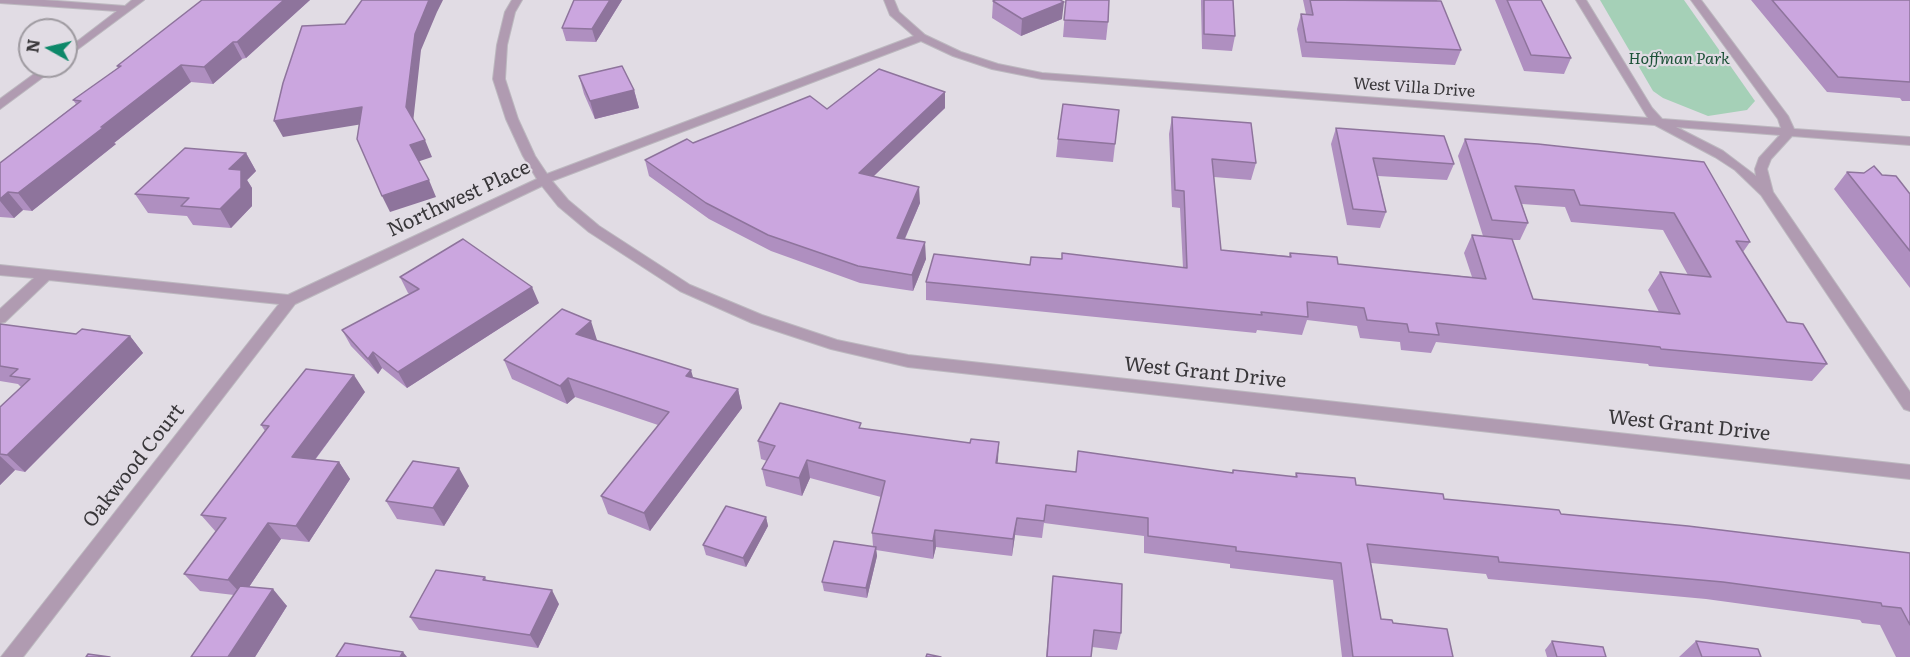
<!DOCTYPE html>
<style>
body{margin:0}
#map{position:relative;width:1910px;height:657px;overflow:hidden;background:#e1dce4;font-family:Literata,serif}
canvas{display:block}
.north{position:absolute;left:18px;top:18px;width:60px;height:60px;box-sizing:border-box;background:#e1dce4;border:2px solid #9e9aa0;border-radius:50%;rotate:278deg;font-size:16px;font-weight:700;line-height:24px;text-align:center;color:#39373a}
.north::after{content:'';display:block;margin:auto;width:21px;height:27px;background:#0d8869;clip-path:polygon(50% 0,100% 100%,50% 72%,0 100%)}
</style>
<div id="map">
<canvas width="1910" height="657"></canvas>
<div class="north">N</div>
</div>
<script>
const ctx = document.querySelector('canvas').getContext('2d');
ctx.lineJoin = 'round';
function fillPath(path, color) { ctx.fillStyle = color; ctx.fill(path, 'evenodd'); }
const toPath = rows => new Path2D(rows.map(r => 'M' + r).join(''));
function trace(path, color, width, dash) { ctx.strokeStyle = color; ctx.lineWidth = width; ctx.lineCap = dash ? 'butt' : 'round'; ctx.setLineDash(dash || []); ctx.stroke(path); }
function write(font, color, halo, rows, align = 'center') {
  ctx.font = font + ' Literata,serif'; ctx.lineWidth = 4.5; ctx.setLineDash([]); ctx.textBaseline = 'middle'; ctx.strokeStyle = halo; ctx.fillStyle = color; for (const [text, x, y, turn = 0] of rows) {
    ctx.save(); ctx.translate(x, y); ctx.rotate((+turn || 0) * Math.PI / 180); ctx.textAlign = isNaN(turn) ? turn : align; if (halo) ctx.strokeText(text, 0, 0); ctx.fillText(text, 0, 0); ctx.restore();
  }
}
fillPath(toPath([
 [1600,0,1684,0,1755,101,1747,110,1708,116,1663,98,1653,91]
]), '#a5d0b7');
const minor = toPath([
 [0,0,44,0,125,6,132,0,144,0,66,58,66,50,117,11,0,3,0,0],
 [512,0,522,0,515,12,507,45,505,79,518,119,535,156,547,174,914,36,890,15,884,0,894,0,899,12,925,35,961,52,998,64,1042,73,1648,118,1576,0,1586,0,1652,108,1662,119,1781,128,1778,119,1691,0,1701,0,1788,116,1794,129,1910,137,1910,145,1792,136,1771,159,1767,169,1773,192,1910,392,1910,411,1904,409,1761,195,1735,170,1715,157,1655,125,1042,79,992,69,953,56,921,41,552,181,568,200,599,226,690,285,762,315,837,340,908,355,1910,465,1910,479,908,367,831,349,752,323,680,291,589,232,558,206,542,186,295,304,23,657,1,657,279,304,49,280,5,322,0,323,0,309,34,278,0,275,0,265,288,295,537,179,523,156,506,119,493,79,497,45,505,12,512,0],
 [1676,127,1780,135,1759,158,1755,169,1756,176,1723,151,1676,127],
 [45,66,58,66,0,109,0,99,45,66]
]);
trace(minor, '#bcb8bf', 2);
fillPath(minor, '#b09bb1');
fillPath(toPath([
 [202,0,310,0,246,58,242,59,213,84,191,82,114,143,116,144,32,211,23,210,14,218,0,217,0,163,76,104,73,100,118,68,117,66],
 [574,0,622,0,596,42,566,41,562,28],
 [1066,0,1108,22,1106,40,1063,37],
 [1201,0,1233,0,1235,36,1232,51,1202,49,1201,4],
 [1303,0,1437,0,1461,50,1455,65,1302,57,1297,29,1301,14,1306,14],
 [1495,0,1541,0,1571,58,1564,74,1524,71],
 [1751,0,1910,0,1910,101,1902,101,1900,98,1827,92],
 [993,1,1062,19,1021,36,992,18],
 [579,76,634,90,639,108,595,119,584,94],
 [945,108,874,176,920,203,905,239,926,259,913,291,860,283,771,251,709,219,649,176,645,160,693,143,827,109],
 [1119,110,1113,162,1056,157,1058,139],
 [1172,117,1256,163,1251,180,1214,177,1221,250,1289,256,1290,253,1338,264,1472,277,1464,253,1472,235,1483,236,1458,156,1465,139,1538,144,1750,242,1743,252,1787,322,1827,364,1812,381,1649,366,1648,364,1436,342,1431,353,1401,350,1400,342,1360,338,1357,326,1307,320,1302,335,1257,330,1256,333,926,300,926,282,1030,265,1183,268,1180,208,1172,207,1169,134],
 [1522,204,1565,207,1571,222,1663,230,1688,275,1660,272,1648,290,1659,312,1533,299,1512,240,1520,240,1528,223],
 [1336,128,1454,164,1447,180,1378,176,1386,212,1380,228,1347,225,1331,144],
 [246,153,256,171,247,180,252,188,252,206,231,228,193,225,187,216,148,213,135,194],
 [1847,172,1882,175,1910,194,1910,288,1834,189],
 [400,277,539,303,407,388,382,368,378,374,351,346,342,330,410,294,408,293],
 [0,324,76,334,130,336,143,353,25,472,15,470,0,485,0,407,21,387,18,384,0,381],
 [596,340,693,378,738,389,742,408,650,531,608,514,601,496,658,425,575,397,567,404,512,379,504,360,597,340],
 [365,392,315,460,339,462,350,479,309,542,281,539,249,587,287,606,255,657,191,657,234,595,200,591,184,574,216,532,201,515,265,431,261,425],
 [862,428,998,463,1076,472,1078,451,1232,473,1233,470,1295,477,1296,473,1356,485,1444,499,1561,514,1910,553,1910,657,1896,657,1880,625,1862,623,1860,620,1706,599,1488,579,1486,574,1371,563,1381,619,1393,623,1453,657,1342,657,1333,580,1230,568,1230,564,1144,553,1144,536,1044,523,1042,538,1015,535,1012,556,936,547,933,559,876,550,877,556,867,598,824,591,822,582,873,546,872,533,881,497,810,478,802,496,766,486,762,469,767,461,761,459,758,441],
 [469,486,444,526,397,519,386,501],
 [766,517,768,526,746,567,706,555,703,545],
 [1053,576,1121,633,1117,650,1092,647,1091,657,1046,657],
 [485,577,487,581,559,604,538,648,419,630,410,617],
 [1552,641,1606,657,1547,657,1545,650],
 [1696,641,1761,657,1679,657]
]), '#af8fc0');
fillPath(toPath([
 [284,0,310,0,246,58,237,42],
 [429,0,443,0,437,12,421,50,413,123,406,107,415,34],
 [610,0,622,0,596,42,592,29],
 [1064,2,1062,19,1021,36,1022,19],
 [233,42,242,59,213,84,204,67],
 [181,65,191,82,114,143,116,144,32,211,18,193,101,127],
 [634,90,639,108,595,119,590,101],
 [945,92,945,108,860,189,859,173],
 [362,107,369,123,283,137,274,121],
 [425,140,432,157,417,162,410,145],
 [246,153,256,171,247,180,252,188,252,206,231,228,220,209,229,169],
 [429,180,436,197,390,212,382,196],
 [919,187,920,203,898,254,897,238],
 [8,192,23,210,14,218,0,201,0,199],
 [925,242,926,259,913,291,912,275],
 [532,287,539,303,407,388,398,372],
 [591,321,597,340,583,353,576,334],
 [130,336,143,353,25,472,7,455],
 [373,352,382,368,378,374,368,359],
 [691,370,696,388,686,376],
 [354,375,365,392,304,474,292,457],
 [568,378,575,397,567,404,560,386],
 [738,389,742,408,650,531,644,513],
 [999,442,998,460,995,481,996,463],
 [0,456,15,470,0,485],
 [807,460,810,478,802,496,799,478],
 [339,462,350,479,309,542,296,526],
 [459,468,469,486,444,526,433,508],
 [766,517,768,526,746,567,743,558],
 [1017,518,1015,535,1012,556,1013,539],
 [268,523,281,539,243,596,228,580],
 [935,530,936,547,933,559,933,541],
 [876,547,877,556,867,598,866,588],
 [273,589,287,606,255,657,228,657],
 [552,590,559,604,538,648,530,635],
 [403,652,407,657,400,657]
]), '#8e749c');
const building = toPath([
 [202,0,284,0,237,42,233,42,204,67,181,65,101,127,104,127,18,193,8,192,0,199,0,163,81,101,73,100,121,66,117,66,202,0],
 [362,0,429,0,415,34,406,107,425,140,410,145,429,180,382,196,357,139,362,107,274,121,283,83,302,26,345,24,362,0],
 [574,0,610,0,592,29,562,28,574,0],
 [995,0,1060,0,1064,2,1022,19,993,1,995,0],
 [1066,0,1109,0,1108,22,1064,20,1066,0],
 [1204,0,1233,0,1235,36,1204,34,1204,0],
 [1310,0,1441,1,1461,50,1306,42,1301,14,1313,15,1310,0],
 [1507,0,1541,0,1571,58,1531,55,1507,0],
 [1772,0,1910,0,1910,82,1838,77,1772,0],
 [622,66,634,90,590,101,579,76,622,66],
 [879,69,945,92,859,173,919,187,897,238,925,242,912,275,858,266,768,235,706,203,645,160,687,139,693,143,810,96,827,109,879,69],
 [1063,104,1119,110,1115,144,1058,139,1063,104],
 [1172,117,1251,123,1256,163,1212,159,1221,250,1291,257,1290,253,1337,257,1338,264,1486,279,1472,235,1512,239,1533,299,1680,314,1660,272,1711,277,1674,213,1580,205,1574,190,1515,186,1528,223,1492,220,1465,139,1538,144,1704,162,1750,242,1736,241,1787,322,1803,324,1827,364,1661,349,1660,347,1436,323,1439,335,1409,332,1407,324,1367,320,1364,308,1307,302,1308,317,1261,312,1262,315,926,282,934,254,1030,265,1031,257,1062,259,1062,253,1187,268,1184,191,1175,190,1172,117],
 [1336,128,1444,136,1454,164,1373,158,1386,212,1353,209,1336,128],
 [185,148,246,153,229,169,241,170,241,188,220,209,181,206,189,198,135,194,185,148],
 [1874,166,1882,175,1896,176,1910,194,1910,251,1847,172,1864,173,1874,166],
 [463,239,532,287,398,372,373,352,368,359,342,330,419,289,400,277,463,239],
 [562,309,591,321,576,334,691,370,686,376,738,389,644,513,601,496,669,412,568,378,560,386,504,360,562,309],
 [0,324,76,334,82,329,130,336,7,455,0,454,0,407,30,379,10,376,18,369,0,366,0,324],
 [306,369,354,375,292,457,339,462,296,526,268,523,228,580,184,574,226,518,201,515,269,426,261,425,306,369],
 [780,403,861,423,859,428,970,443,971,439,999,442,996,463,1076,472,1078,451,1233,473,1233,470,1297,477,1296,473,1355,478,1356,485,1443,494,1444,499,1559,510,1561,514,1688,526,1910,553,1910,625,1901,608,1882,606,1881,603,1723,582,1499,562,1498,557,1367,544,1381,619,1392,620,1393,623,1447,629,1453,657,1353,657,1341,563,1236,551,1236,547,1148,536,1148,518,1046,505,1044,521,1017,518,1013,539,935,530,933,541,872,533,885,481,807,460,799,478,762,469,775,446,758,441,780,403],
 [413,461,459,468,433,508,386,501,413,461],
 [726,506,766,517,743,558,703,545,726,506],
 [834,541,876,547,866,588,822,582,834,541],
 [436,570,485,577,483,580,552,590,530,635,410,617,436,570],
 [1053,576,1122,584,1121,633,1094,630,1091,657,1047,657,1053,576],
 [240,586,273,589,228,657,191,657,240,586],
 [1552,641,1603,647,1606,657,1557,657,1552,641],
 [1696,641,1758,649,1761,657,1702,657,1696,641],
 [345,643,403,652,400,657,336,657,345,643],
 [88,654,110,657,86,657,88,654],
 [927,654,941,657,926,657,927,654]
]);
fillPath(building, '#cba6df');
trace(building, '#8e749c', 1.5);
write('italic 16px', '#1d5238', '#e1dce4', [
 ["Hoffman Park",1679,59]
]);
write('16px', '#39373a', '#e1dce4', [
 ["West Villa Drive",1414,88,4]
]);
write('20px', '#39373a', '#e1dce4', [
 ["Northwest Place",459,199,-25],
 ["West Grant Drive",1205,373,6],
 ["West Grant Drive",1689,426,6],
 ["Oakwood Court",134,466,-52]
]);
</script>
